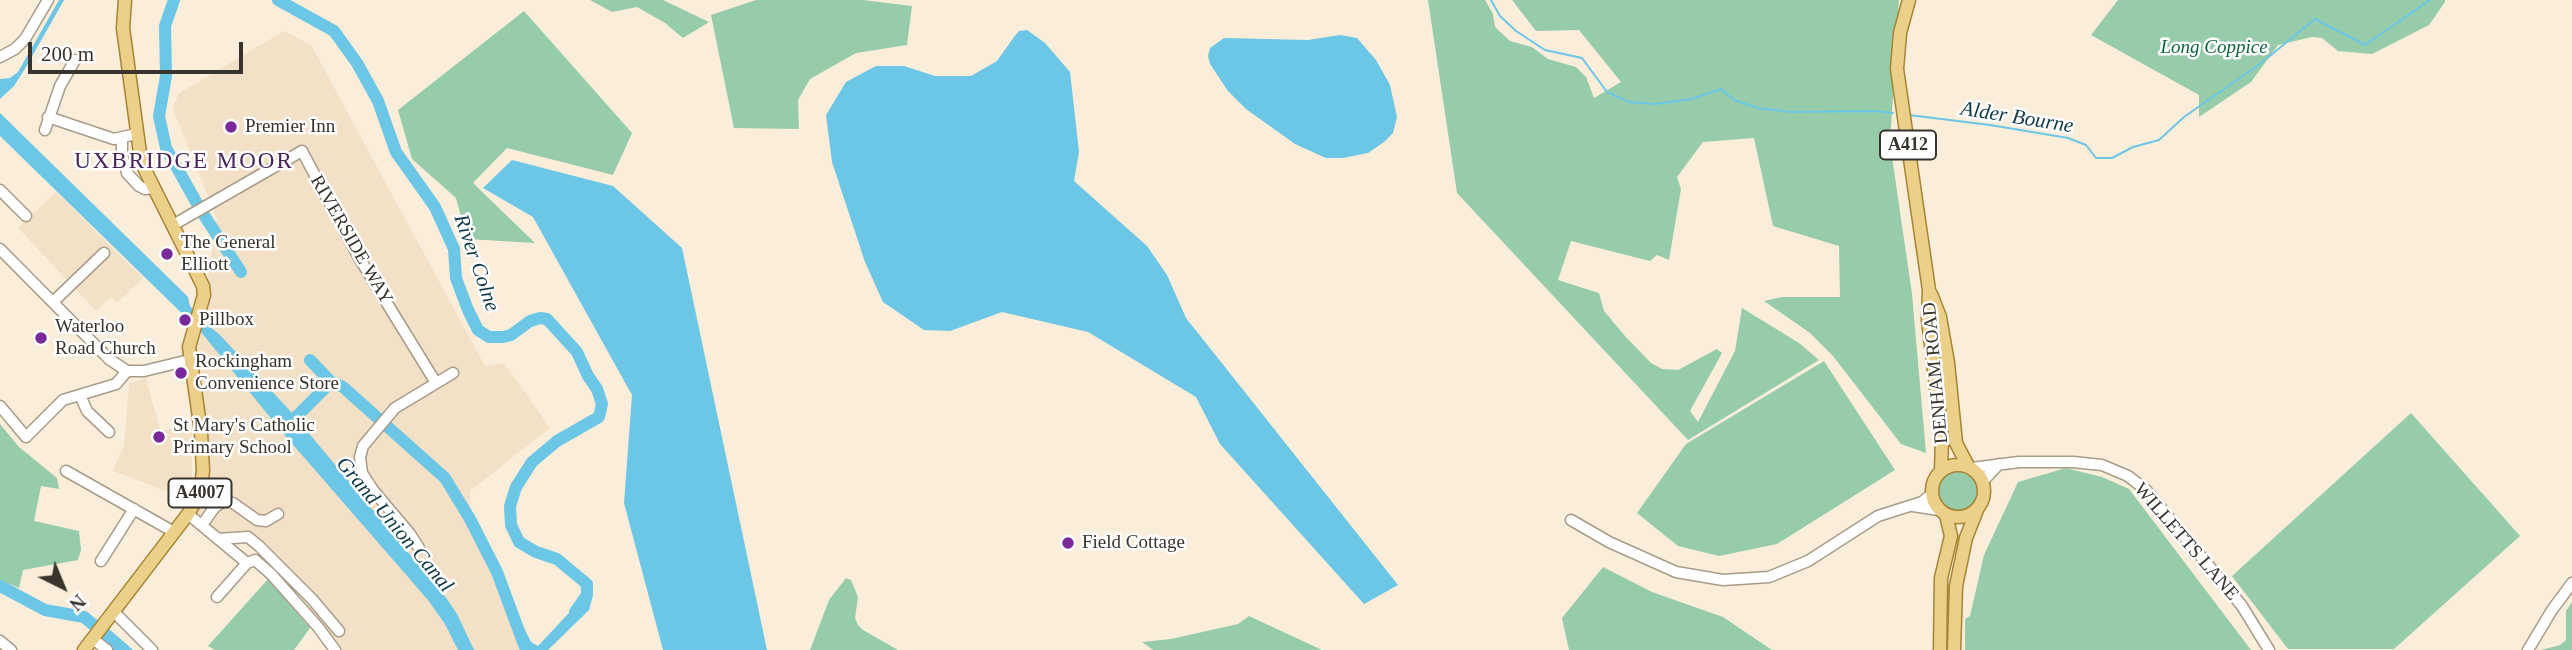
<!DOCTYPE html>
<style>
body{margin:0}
#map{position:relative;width:2572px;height:650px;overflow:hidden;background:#faedda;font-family:Georgia,serif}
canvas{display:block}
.north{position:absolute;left:28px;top:552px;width:70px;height:70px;-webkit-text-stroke:5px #fff;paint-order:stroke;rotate:137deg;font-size:19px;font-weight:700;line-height:28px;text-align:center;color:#38332c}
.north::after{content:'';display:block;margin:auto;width:24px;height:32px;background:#38332c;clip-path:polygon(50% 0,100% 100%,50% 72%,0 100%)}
.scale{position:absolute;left:28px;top:42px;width:215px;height:32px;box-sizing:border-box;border:4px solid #38332c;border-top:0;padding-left:9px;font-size:21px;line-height:24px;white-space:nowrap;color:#38332c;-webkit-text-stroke:5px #fff;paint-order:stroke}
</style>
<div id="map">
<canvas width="2572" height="650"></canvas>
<div class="north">N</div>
<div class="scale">200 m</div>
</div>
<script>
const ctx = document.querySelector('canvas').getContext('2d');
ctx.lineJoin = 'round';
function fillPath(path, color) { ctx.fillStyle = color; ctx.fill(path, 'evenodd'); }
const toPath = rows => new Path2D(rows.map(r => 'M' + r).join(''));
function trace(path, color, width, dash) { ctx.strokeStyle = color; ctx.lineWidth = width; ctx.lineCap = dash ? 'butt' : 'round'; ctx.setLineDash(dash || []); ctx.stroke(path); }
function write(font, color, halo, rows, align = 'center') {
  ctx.font = font + ' Georgia,serif'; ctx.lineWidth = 5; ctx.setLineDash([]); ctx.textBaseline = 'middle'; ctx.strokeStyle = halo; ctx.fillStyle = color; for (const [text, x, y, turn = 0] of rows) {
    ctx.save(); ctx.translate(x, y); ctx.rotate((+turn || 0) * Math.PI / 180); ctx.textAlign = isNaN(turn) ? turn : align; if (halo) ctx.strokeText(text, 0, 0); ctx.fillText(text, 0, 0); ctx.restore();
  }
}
fillPath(toPath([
 [284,31,311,45,485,366,504,363,550,428,470,491,470,519,497,572,522,650,342,650,255,537,215,534,195,515,200,507,208,474,195,357,217,219,173,109,178,94],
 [56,192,143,278,117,303,111,297,96,311,18,228],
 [146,378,160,430,192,428,192,476,185,498,113,471,124,445,129,384]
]), '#f3e1c7');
fillPath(toPath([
 [590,0,663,0,709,22,683,38,665,23,637,7,612,12],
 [756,0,863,0,912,6,907,45,856,53,810,79,798,100,799,129,734,128,711,15],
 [1428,0,1485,0,1493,14,1495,27,1510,41,1532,47,1548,59,1576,67,1586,77,1594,98,1621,82,1579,30,1536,31,1512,0,1899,0,1890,143,1912,294,1926,453,1901,444,1833,356,1810,333,1764,301,1782,297,1840,297,1839,246,1773,226,1754,138,1703,142,1677,177,1681,189,1669,260,1657,255,1650,261,1571,241,1558,280,1599,293,1604,311,1625,336,1651,363,1662,369,1678,370,1717,349,1722,353,1690,411,1698,422,1735,351,1742,308,1799,343,1819,360,1688,440,1457,193],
 [2118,0,2445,0,2445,2,2429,25,2372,54,2338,51,2322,38,2312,37,2278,45,2251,82,2199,117,2199,95,2091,35],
 [524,11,632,133,613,175,507,148,473,183,535,243,467,239,456,198,412,159,398,110],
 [1824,361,1895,470,1777,544,1719,556,1678,546,1637,513,1686,444],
 [2411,413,2520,536,2394,649,2288,649,2232,576],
 [0,424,19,447,57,478,59,489,41,486,34,521,79,531,81,550,78,560,23,570,19,588,0,580],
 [2066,468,2102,477,2129,489,2251,650,1965,650,1965,619,1970,616,1984,555,2018,482],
 '1937 491a21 21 0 1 1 42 0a21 21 0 1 1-42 0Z',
 [1603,567,1652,592,1723,617,1772,650,1569,650,1562,618],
 [846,578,851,580,858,597,855,618,858,625,863,630,898,650,810,650,829,600],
 [268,579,310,628,294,650,215,650,208,646],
 [2572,602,2572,650,2541,650,2560,645,2566,640,2566,611],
 [1249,616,1322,650,1153,650,1142,642,1171,639,1238,624]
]), '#96ccaa');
fillPath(toPath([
 [59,0,64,0,26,67,14,86,0,99,0,79,10,78,18,72],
 [1027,30,1045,43,1070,72,1079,152,1074,181,1147,246,1167,275,1186,318,1398,585,1364,604,1220,444,1196,397,1088,332,1002,312,950,331,924,330,883,302,865,262,832,162,826,115,846,82,876,66,904,66,935,76,971,76,997,61,1014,37,1019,31],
 [1340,35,1357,38,1376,60,1390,85,1397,117,1393,133,1384,142,1368,153,1343,158,1326,158,1295,144,1246,109,1228,91,1210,64,1208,56,1210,48,1224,38,1308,40],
 [0,113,182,291,188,297,190,306,204,322,220,335,292,413,447,599,457,614,474,650,458,650,445,624,428,600,282,432,201,332,0,136],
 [512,160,613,186,682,248,767,650,663,650,624,503,632,395,533,217,483,188],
 [578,598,592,599,589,610,548,650,522,650,513,624,521,622,531,642,538,646,568,614,577,604],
 [109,629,133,650,113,650,103,640]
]), '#6cc6e5');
trace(toPath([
 [1491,0,1500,16,1516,31,1545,50,1582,58,1607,92,1629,102,1656,104,1692,99,1721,89,1734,100,1758,108,1789,112,1874,111,1893,113],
 [1909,115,1990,125,2068,138,2086,145,2096,158,2112,158,2133,147,2159,140,2184,117,2260,64,2315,19,2365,45,2430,0]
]), '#6cc6e5', 2);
trace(toPath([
 [174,0,165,26,166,76,159,116,166,148,200,209,241,272],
 [278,0,334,31,357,63,378,101,396,152,435,207,454,249,456,278,468,310,478,330,489,337,503,337,511,335,530,321,540,318,547,319,577,352,588,376,597,389,602,404,599,417,557,441,532,462,516,487,510,506,511,525,519,542,536,552,557,559,587,584,587,595,575,612],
 [310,360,331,382,343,387,445,478,470,519,497,572,526,650],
 [289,424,331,382],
 [0,586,45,610,84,617,124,650]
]), '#6cc6e5', 12);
const minor = toPath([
 [0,57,15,49,25,39,48,0],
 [48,117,114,139,136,134],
 [45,130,60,86,75,60],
 [122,138,122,154,127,173,139,186,145,189,154,188],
 [0,190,26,216],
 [173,225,302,151,358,256,436,383],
 [0,249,109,359,127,371,144,371,189,360],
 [53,302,104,253],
 [80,395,87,411,109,432],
 [0,406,26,437,63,400,116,384,127,371],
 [1972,468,2019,462,2073,462,2102,465,2128,476,2146,490,2242,606,2269,650],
 [66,471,174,532],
 [1983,481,1999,464],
 [1913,506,1939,510],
 [188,514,247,563,217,597],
 [1571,520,1609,542,1676,572,1723,580,1769,577,1808,561,1878,516,1922,502,1932,494],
 [202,525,214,508,223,501,233,503,257,520,266,521,278,514],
 [218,539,248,537,259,546,312,599,339,631],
 [419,548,410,534,373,490,362,473,360,457,363,446,395,408,453,373],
 [101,561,134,509],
 [247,563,255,560,271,574,318,627,335,650],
 [114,612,152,650],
 [93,639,107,650],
 [0,641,11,650],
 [2528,650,2552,610,2572,583]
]);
const major = toPath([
 [1909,0,1900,33,1897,69,1929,290,1928,320,1942,438,1941,471],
 [1931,294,1940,317,1948,363,1956,443,1968,466],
 '1932 491a26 26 0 1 1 52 0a26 26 0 1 1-52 0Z',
 [84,650,188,514,200,493,203,471,201,432,189,347,204,295,203,286,145,170,140,153,123,28,125,0],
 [1940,650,1941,578,1951,536,1946,515],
 [1954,650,1956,586,1966,538,1977,510]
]);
trace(minor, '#a89c89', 13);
trace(major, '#a58434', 15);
trace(minor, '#fff', 10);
trace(major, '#eccf88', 12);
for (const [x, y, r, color] of [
 [231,127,7,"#79299a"],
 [167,254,7,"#79299a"],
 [185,320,7,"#79299a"],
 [41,338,7,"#79299a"],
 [181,373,7,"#79299a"],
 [159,437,7,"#79299a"],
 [1068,543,7,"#79299a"]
]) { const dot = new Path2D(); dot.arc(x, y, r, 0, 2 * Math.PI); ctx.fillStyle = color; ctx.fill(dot); trace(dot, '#fff', 2.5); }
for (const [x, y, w] of [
 [1908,145,56],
 [200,493,63]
]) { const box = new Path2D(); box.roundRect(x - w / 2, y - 14.5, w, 29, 5); ctx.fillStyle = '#fff'; ctx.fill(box); trace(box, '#38332c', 2); }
write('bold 18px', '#38332c', null, [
 ["A412",1908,145],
 ["A4007",200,493]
]);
write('italic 19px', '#0f653c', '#fff', [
 ["Long Coppice",2214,48]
]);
write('19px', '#38332c', '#fff', [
 ["Premier Inn",245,127],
 ["The General",181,243],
 ["Elliott",181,265],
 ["Pillbox",199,320],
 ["Waterloo",55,327],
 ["Road Church",55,349],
 ["Rockingham",195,362],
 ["Convenience Store",195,384],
 ["St Mary's Catholic",173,426],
 ["Primary School",173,448],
 ["Field Cottage",1082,543]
], 'left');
write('19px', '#38332c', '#fff', [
 ["RIVERSIDE WAY",351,240,60],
 ["DENHAM ROAD",1936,373,-95],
 ["WILLETTS LANE",2186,542,49]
]);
write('italic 21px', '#0e3946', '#fff', [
 ["Alder Bourne",2017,118,9],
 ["River Colne",476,263,71],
 ["Grand Union Canal",394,525,50]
]);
ctx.letterSpacing = '2px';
write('23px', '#482259', '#fff', [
 ["UXBRIDGE MOOR",184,162]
]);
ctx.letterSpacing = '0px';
</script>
